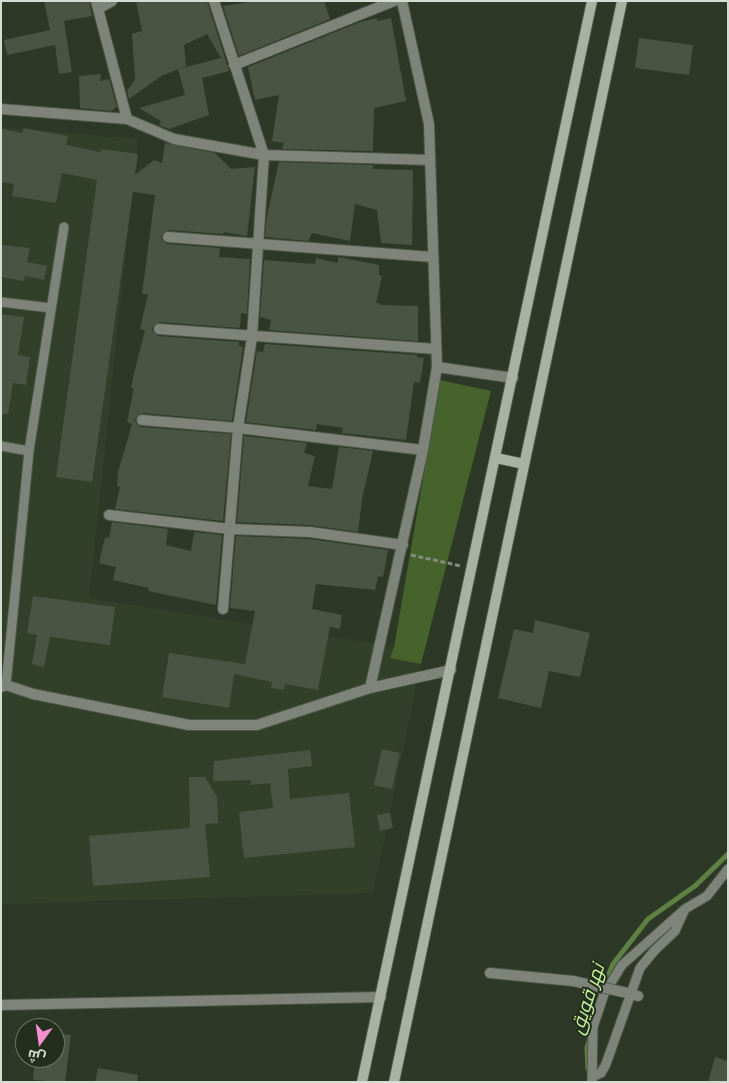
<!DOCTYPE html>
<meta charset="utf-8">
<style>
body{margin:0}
#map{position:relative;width:729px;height:1083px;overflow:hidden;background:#2e3827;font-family:"Roboto Serif",Cairo,serif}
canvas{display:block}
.frame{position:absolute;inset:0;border:2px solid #d5dcd1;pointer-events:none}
.north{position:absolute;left:15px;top:1018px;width:50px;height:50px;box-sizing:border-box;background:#242e1d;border:1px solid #6b7465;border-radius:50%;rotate:194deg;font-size:14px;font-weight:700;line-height:20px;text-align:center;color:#d5dcd1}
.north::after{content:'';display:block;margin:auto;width:18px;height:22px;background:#f590d1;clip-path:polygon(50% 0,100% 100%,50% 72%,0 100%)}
</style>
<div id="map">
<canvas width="729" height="1083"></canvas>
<div class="frame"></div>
<div class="north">ش</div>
</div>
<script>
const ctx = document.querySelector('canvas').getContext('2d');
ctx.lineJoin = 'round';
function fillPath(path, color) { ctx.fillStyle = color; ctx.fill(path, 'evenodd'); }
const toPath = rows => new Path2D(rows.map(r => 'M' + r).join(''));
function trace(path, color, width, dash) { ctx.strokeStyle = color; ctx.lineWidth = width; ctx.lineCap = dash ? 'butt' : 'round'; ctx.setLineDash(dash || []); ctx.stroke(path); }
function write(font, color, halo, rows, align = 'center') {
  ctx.font = font + ' "Roboto Serif",Cairo,serif'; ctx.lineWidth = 4; ctx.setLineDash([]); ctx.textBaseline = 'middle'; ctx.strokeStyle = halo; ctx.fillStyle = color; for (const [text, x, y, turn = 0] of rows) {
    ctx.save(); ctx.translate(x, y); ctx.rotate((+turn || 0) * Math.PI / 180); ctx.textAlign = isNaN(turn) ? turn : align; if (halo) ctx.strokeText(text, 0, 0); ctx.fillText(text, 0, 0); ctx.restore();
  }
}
fillPath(toPath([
 [1,127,138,139,89,598,394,647,391,658,421,664,373,893,1,904]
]), '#334029');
fillPath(toPath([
 [440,380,491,391,421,664,390,658,394,647]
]), '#45632a');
trace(toPath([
 [603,989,613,964,648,919,695,886,728,854],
 [588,1069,587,1048,590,1038]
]), '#5f8043', 5);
fillPath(toPath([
 [44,1,89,1,92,16,64,21,72,72,59,74,55,45,7,55,4,40,50,30],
 [136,1,207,1,229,71,202,78,209,115,169,129,159,125,161,121,139,108,185,95,178,69,221,58,207,34,184,45,186,66,161,76,129,99,127,91,135,79,132,34,142,31],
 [256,1,324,1,330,19,239,56,223,6],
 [377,18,377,21,391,18,406,101,374,108,373,151,282,149,284,143,272,141,279,95,255,100,248,67,360,22],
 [639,38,693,45,689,75,635,68],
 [101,74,100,81,109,79,117,107,111,111,80,108,79,76],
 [23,128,68,136,66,145,100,152,101,149,138,154,135,175,154,160,162,163,165,143,215,153,231,169,255,167,247,236,224,232,223,234,169,230,161,236,162,240,167,244,220,248,219,257,250,259,247,314,241,313,240,328,160,322,152,328,153,332,158,336,239,342,239,346,243,347,232,421,143,413,135,419,136,423,141,427,231,434,223,521,115,509,120,487,117,486,118,472,132,424,127,422,134,388,131,388,134,374,145,330,140,329,148,294,142,294,155,195,133,192,92,482,56,477,97,180,62,173,56,203,12,196,14,184,1,182,1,129,23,133],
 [279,162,373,165,373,169,413,170,412,245,381,243,377,210,355,204,350,241,312,233,308,241,265,237,267,216],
 [1,245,30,248,27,262,47,266,44,280,25,276,24,281,1,277],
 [338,257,379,265,379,275,382,276,376,303,380,303,380,305,418,306,418,341,269,330,271,320,260,317,264,260,315,264,316,258,338,263],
 [1,314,24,317,18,355,30,357,26,385,13,383,8,414,1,414],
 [265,344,417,355,417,357,424,358,420,383,414,382,406,440,342,433,343,428,317,424,316,430,246,422,257,351,263,352],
 [244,436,307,443,304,453,315,456,308,486,332,489,339,447,373,451,362,499,358,532,310,525,237,522],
 [112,522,168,529,166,545,191,551,194,532,222,535,216,605,148,591,149,588,113,580,116,567,99,563,105,537,109,538],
 [236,536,309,539,388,550,383,577,378,576,375,590,316,584,312,609,342,615,340,629,330,627,318,690,285,684,284,690,271,688,272,682,234,674,229,708,162,697,169,653,245,664,255,611,230,608],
 [33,596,115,607,110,645,50,637,44,667,32,664,37,635,27,633],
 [535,620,590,633,580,677,549,671,541,708,498,698,514,629,533,633],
 [382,749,400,753,392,789,374,785],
 [310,750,312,766,288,769,290,799,349,793,355,847,244,858,239,812,273,808,270,783,251,785,251,780,213,781,214,761],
 [189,777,205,777,217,797,218,823,205,824,210,877,93,886,89,836,190,828],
 [390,813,393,828,380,831,377,815],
 [55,1033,71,1035,65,1082,33,1080,35,1058,55,1058],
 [715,1057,728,1061,728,1082,708,1082],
 [98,1068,138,1075,137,1082,95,1082]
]), '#4a5442');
const service = toPath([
 [1,302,51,308],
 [1,446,29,451],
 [6,685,29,451,64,227],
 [592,1077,601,1073,606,1064,640,968,655,950,675,931,685,909],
 [592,1082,593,1027,604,994,622,965,685,909,707,896,728,869]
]);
const minor = toPath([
 [96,1,127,119],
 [214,1,264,155,252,337,238,428,223,609],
 [402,1,429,124,437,367,513,378],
 [98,9,112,1],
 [234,65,394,1],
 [1,109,127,119,174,139,264,155,430,160],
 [168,237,432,257],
 [159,329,436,349],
 [142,420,238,428,423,450],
 [109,515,230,529,310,532,403,545],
 [1,687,6,685,33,694,189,725,257,725,370,688,423,450,437,367],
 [370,688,451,670],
 [490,973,573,981],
 [623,992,638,996],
 [1,1005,381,997]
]);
const secondary = toPath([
 [496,458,524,464],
 [362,1082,592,1],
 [394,1082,622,1]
]);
trace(service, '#4c5646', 11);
trace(minor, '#4c5646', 12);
trace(secondary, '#4c5646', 12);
trace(toPath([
 [411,555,461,566]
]), '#848c7f', 3, [5, 2.5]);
trace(service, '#7f847b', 9);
trace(minor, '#7f847b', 10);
trace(secondary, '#a8b1a2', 10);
const minorBridge = toPath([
 [573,981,623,992]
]);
trace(minorBridge, '#4c5646', 12, []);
trace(minorBridge, '#7f847b', 10);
write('italic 19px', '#c4f49c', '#242e1d', [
 ["نهر قويق",588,999,-72]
]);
</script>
